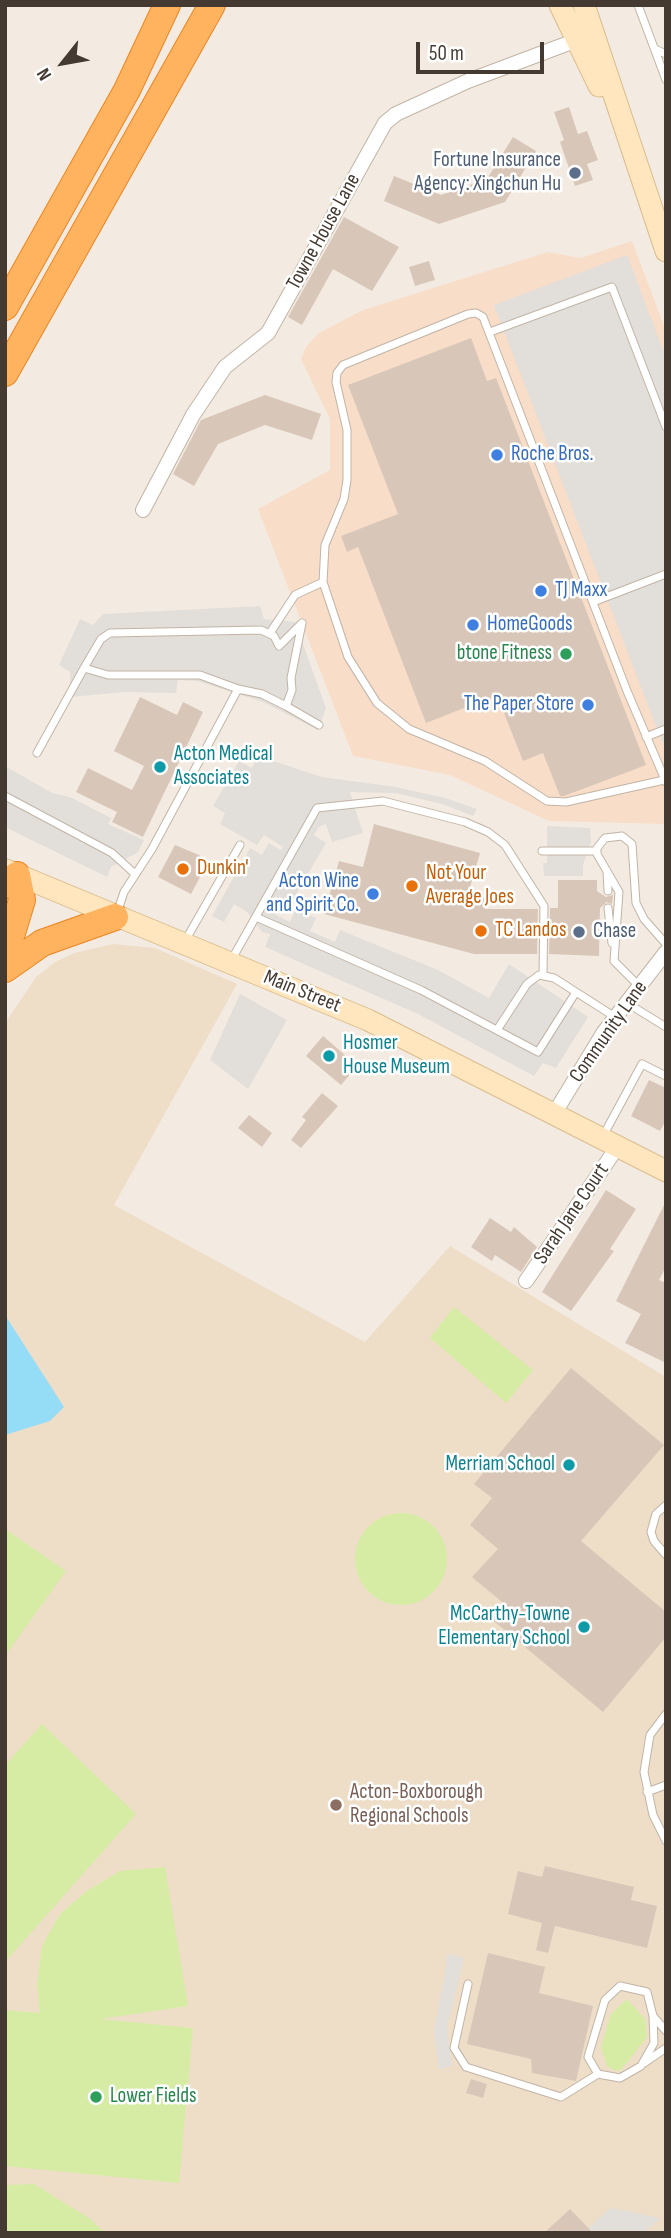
<!DOCTYPE html>
<style>
body{margin:0}
#map{position:relative;width:671px;height:2238px;overflow:hidden;background:#f3ebe1;font-family:"Sofia Sans Condensed",sans-serif}
canvas{display:block}
.frame{position:absolute;inset:0;border:7px solid #443a31;pointer-events:none}
.north{position:absolute;left:28px;top:28px;width:70px;height:70px;-webkit-text-stroke:5px #fff;paint-order:stroke;rotate:239deg;font-size:19px;font-weight:700;line-height:28px;text-align:center;color:#443a31}
.north::after{content:'';display:block;margin:auto;width:24px;height:32px;background:#443a31;clip-path:polygon(50% 0,100% 100%,50% 72%,0 100%)}
.scale{position:absolute;left:416px;top:42px;width:128px;height:32px;box-sizing:border-box;border:4px solid #443a31;border-top:0;padding-left:9px;font-size:21px;line-height:24px;white-space:nowrap;color:#443a31;-webkit-text-stroke:5px #fff;paint-order:stroke}
</style>
<div id="map">
<canvas width="671" height="2238"></canvas>
<div class="frame"></div>
<div class="north">N</div>
<div class="scale">50 m</div>
</div>
<script>
const ctx = document.querySelector('canvas').getContext('2d');
ctx.lineJoin = 'round';
function fillPath(path, color) { ctx.fillStyle = color; ctx.fill(path, 'evenodd'); }
const toPath = rows => new Path2D(rows.map(r => 'M' + r).join(''));
function trace(path, color, width, dash) { ctx.strokeStyle = color; ctx.lineWidth = width; ctx.lineCap = dash ? 'butt' : 'round'; ctx.setLineDash(dash || []); ctx.stroke(path); }
function write(font, color, halo, rows, align = 'center') {
  ctx.font = font + ' "Sofia Sans Condensed",sans-serif'; ctx.lineWidth = 5; ctx.setLineDash([]); ctx.textBaseline = 'middle'; ctx.strokeStyle = halo; ctx.fillStyle = color; for (const [text, x, y, turn = 0] of rows) {
    ctx.save(); ctx.translate(x, y); ctx.rotate((+turn || 0) * Math.PI / 180); ctx.textAlign = isNaN(turn) ? turn : align; if (halo) ctx.strokeText(text, 0, 0); ctx.fillText(text, 0, 0); ctx.restore();
  }
}
fillPath(toPath([
 [632,241,666,331,666,824,549,821,450,775,353,756,258,509,330,470,330,419,301,359,306,347,319,333,363,310,548,252,581,258]
]), '#f8ddc8');
fillPath(toPath([
 [113,944,155,948,237,984,114,1205,365,1342,450,1246,666,1377,666,2233,5,2233,5,1023,36,977,55,962,74,953]
]), '#eedec8');
fillPath(toPath([
 [454,1307,533,1370,506,1403,430,1338],
 '355 1559a46 46 0 1 1 92 0a46 46 0 1 1-92 0Z',
 [5,1529,66,1571,5,1656],
 [42,1724,136,1814,5,1962,5,1765],
 [165,1867,188,2006,100,2019,193,2028,179,2183,5,2166,5,2010,40,2013,37,1984,42,1946,60,1914,87,1891,120,1871],
 [627,1999,645,2019,647,2037,621,2070,616,2071,607,2066,601,2047,611,2014],
 [34,2184,89,2218,105,2233,5,2233,5,2185]
]), '#d6eca4');
fillPath(toPath([
 [627,255,666,358,666,752,494,305],
 [260,606,264,619,295,622,326,708,318,730,263,702,197,681,178,680,176,693,125,692,70,697,70,672,59,665,80,619,93,625,103,614],
 [258,756,322,777,396,787,445,798,477,809,473,816,442,804,396,793,350,792,363,833,332,842,326,824,319,827,314,835,326,843,287,910,275,905,274,910,276,915,290,922,296,909,316,918,310,931,335,942,340,930,438,970,489,998,509,964,588,1017,556,1068,543,1063,534,1076,418,1014,265,947,270,934,262,932,247,912,234,904,224,922,212,916,250,848,262,855,269,843,281,850,283,847,264,835,257,845,220,824,225,813,213,806,239,761,252,768],
 [5,766,52,793,70,797,111,818,108,824,144,840,138,852,111,867,107,877,5,827],
 [547,826,590,828,591,842,583,865,583,876,544,876,543,863,547,863],
 [240,994,287,1020,248,1089,210,1060],
 [448,1954,464,1958,447,2027,452,2066,439,2070,434,2032],
 [611,2208,660,2218,644,2233,583,2233]
]), '#e2deda');
fillPath(toPath([
 [5,1315,64,1407,50,1421,5,1435]
]), '#95ddf7');
fillPath(toPath([
 [569,107,578,134,587,131,598,160,587,164,593,180,575,186,560,142,564,140,554,112],
 [513,137,536,151,505,202,439,224,384,201,394,176,441,195,487,179],
 [344,217,399,247,372,291,333,269,302,325,288,317],
 [429,261,435,280,415,286,409,267],
 [471,338,487,381,496,378,646,765,564,796,560,796,543,753,523,761,497,695,426,723,358,547,347,552,341,536,398,514,348,385],
 [265,395,321,414,312,440,265,425,218,444,194,486,173,474,201,420],
 [140,697,177,715,183,702,203,712,143,837,112,822,117,812,76,792,88,768,132,790,144,766,114,751],
 [374,824,480,853,468,894,487,899,485,909,538,909,537,954,474,954,324,914,339,861,363,867],
 [175,845,199,855,207,864,191,894,158,877],
 [558,880,597,880,597,891,606,897,613,895,612,904,607,902,600,908,599,956,549,954,550,908,558,908],
 [323,1036,353,1062,348,1068,352,1072,341,1085,306,1056],
 [649,1080,666,1088,666,1120,660,1131,631,1116],
 [322,1093,338,1106,301,1148,291,1140,306,1120,302,1117],
 [249,1115,272,1133,262,1147,238,1128],
 [606,1190,636,1209,610,1249,614,1251,571,1311,542,1292],
 [666,1201,666,1267,659,1280,666,1283,666,1363,625,1343,641,1314,616,1301],
 [490,1218,511,1232,514,1227,537,1247,521,1272,495,1255,492,1261,471,1247],
 [571,1368,664,1445,581,1541,666,1612,666,1637,603,1712,489,1617,502,1602,472,1577,498,1549,470,1525,492,1498,474,1484],
 [545,1866,634,1887,631,1900,657,1906,647,1948,555,1926,548,1953,536,1950,542,1923,508,1914,518,1871,542,1877],
 [488,1953,545,1967,539,1993,593,2006,576,2081,532,2073,531,2059,467,2044],
 [471,2079,487,2084,483,2098,466,2093],
 [570,2209,593,2233,544,2233]
]), '#d8c7b8');
const lane = toPath([
 [638,5,666,80],
 [655,49,666,54],
 [490,332,612,287,666,427],
 [593,602,666,574],
 [302,623,291,678,292,690,286,706,262,694,238,689,200,675,108,675,84,668,101,639,110,633,261,630,274,636,279,646,302,623],
 [270,633,295,595,323,582],
 [286,706,319,725],
 [646,737,666,729],
 [37,753,84,668],
 [664,780,566,802,547,801,485,761,409,729,377,703,348,657,323,582,325,545,344,499,347,480,347,430,336,382,337,373,343,365,468,314,476,313,483,317,627,691,666,782],
 [5,796,112,853,135,874],
 [542,851,597,851],
 [607,871,608,891],
 [608,908,612,943],
 [117,913,124,892,152,849,238,689],
 [256,917,421,990,538,1052,576,992],
 [185,941,240,845],
 [232,959,317,808,383,801,465,822,488,832,505,845,544,906,543,974],
 [639,986,614,961,619,892,597,854,597,848,605,838,622,836,632,844,636,903,644,919,666,944],
 [627,1003,666,1027],
 [497,1030,527,984,539,975,554,978,615,1017],
 [603,1136,642,1064,666,1076],
 [666,1505,656,1514,651,1532,654,1541,666,1555],
 [666,1714,650,1735,644,1772,653,1815,666,1841],
 [647,1792,666,1785],
 [468,1984,454,2048,466,2067,561,2097,598,2074],
 [620,1986,647,1992,653,2016,654,2043,641,2066,620,2078,598,2074,588,2057,605,2000,620,1986],
 [653,2016,666,2031],
 [644,2063,666,2048]
]);
const street = toPath([
 [143,510,193,415,225,367,268,333,385,123,396,114,468,81,577,40],
 [554,1114,604,1032,666,952],
 [526,1281,618,1146]
]);
const secondary = toPath([
 [560,5,599,86],
 [584,5,666,251],
 [6,870,368,1020,666,1171]
]);
const highway = toPath([
 [5,307,127,90,167,5],
 [5,373,212,5],
 [5,885,17,875,22,900,5,956],
 [5,969,42,943,115,917]
]);
trace(lane, '#c1b4a5', 9);
trace(street, '#c1b4a5', 16);
trace(secondary, '#dbbc8d', 23);
trace(highway, '#ed8520', 28);
trace(lane, '#fff', 7);
trace(street, '#fff', 14);
trace(secondary, '#ffe6be', 21);
trace(highway, '#ffb35f', 26);
for (const [x, y, r, color] of [
 [575,173,7,"#5c6f8a"],
 [497,455,7,"#3f7fe0"],
 [541,591,7,"#3f7fe0"],
 [473,625,7,"#3f7fe0"],
 [566,654,7,"#2e9e5b"],
 [588,705,7,"#3f7fe0"],
 [160,767,7,"#0f9aa8"],
 [183,869,7,"#e8710a"],
 [412,886,7,"#e8710a"],
 [373,894,7,"#3f7fe0"],
 [481,931,7,"#e8710a"],
 [579,932,7,"#5c6f8a"],
 [329,1056,7,"#0f9aa8"],
 [569,1465,7,"#0f9aa8"],
 [584,1627,7,"#0f9aa8"],
 [336,1805,7,"#8d6e63"],
 [96,2097,7,"#2e9e5b"]
]) { const dot = new Path2D(); dot.arc(x, y, r, 0, 2 * Math.PI); ctx.fillStyle = color; ctx.fill(dot); trace(dot, '#fff', 2.5); }
write('21px', '#4e5e75', '#fff', [
 ["Fortune Insurance",561,161],
 ["Agency: Xingchun Hu",561,185],
 ["Chase",593,932,"left"]
], 'right');
write('21px', '#443a31', '#fff', [
 ["Towne House Lane",324,232,-61],
 ["Main Street",302,992,22],
 ["Community Lane",609,1032,-55],
 ["Sarah Jane Court",572,1214,-56]
]);
write('21px', '#366cbe', '#fff', [
 ["Roche Bros.",511,455],
 ["TJ Maxx",555,591],
 ["HomeGoods",487,625],
 ["The Paper Store",574,705,"right"],
 ["Acton Wine",359,882,"right"],
 ["and Spirit Co.",359,906,"right"]
], 'left');
write('21px', '#27864d', '#fff', [
 ["btone Fitness",552,654],
 ["Lower Fields",110,2097,"left"]
], 'right');
write('21px', '#0d838f', '#fff', [
 ["Acton Medical",174,755],
 ["Associates",174,779],
 ["Hosmer",343,1044],
 ["House Museum",343,1068],
 ["Merriam School",555,1465,"right"],
 ["McCarthy-Towne",570,1615,"right"],
 ["Elementary School",570,1639,"right"]
], 'left');
write('21px', '#c56008', '#fff', [
 ["Dunkin'",197,869],
 ["Not Your",426,874],
 ["Average Joes",426,898],
 ["TC Landos",495,931]
], 'left');
write('21px', '#785e54', '#fff', [
 ["Acton-Boxborough",350,1793],
 ["Regional Schools",350,1817]
], 'left');
</script>
